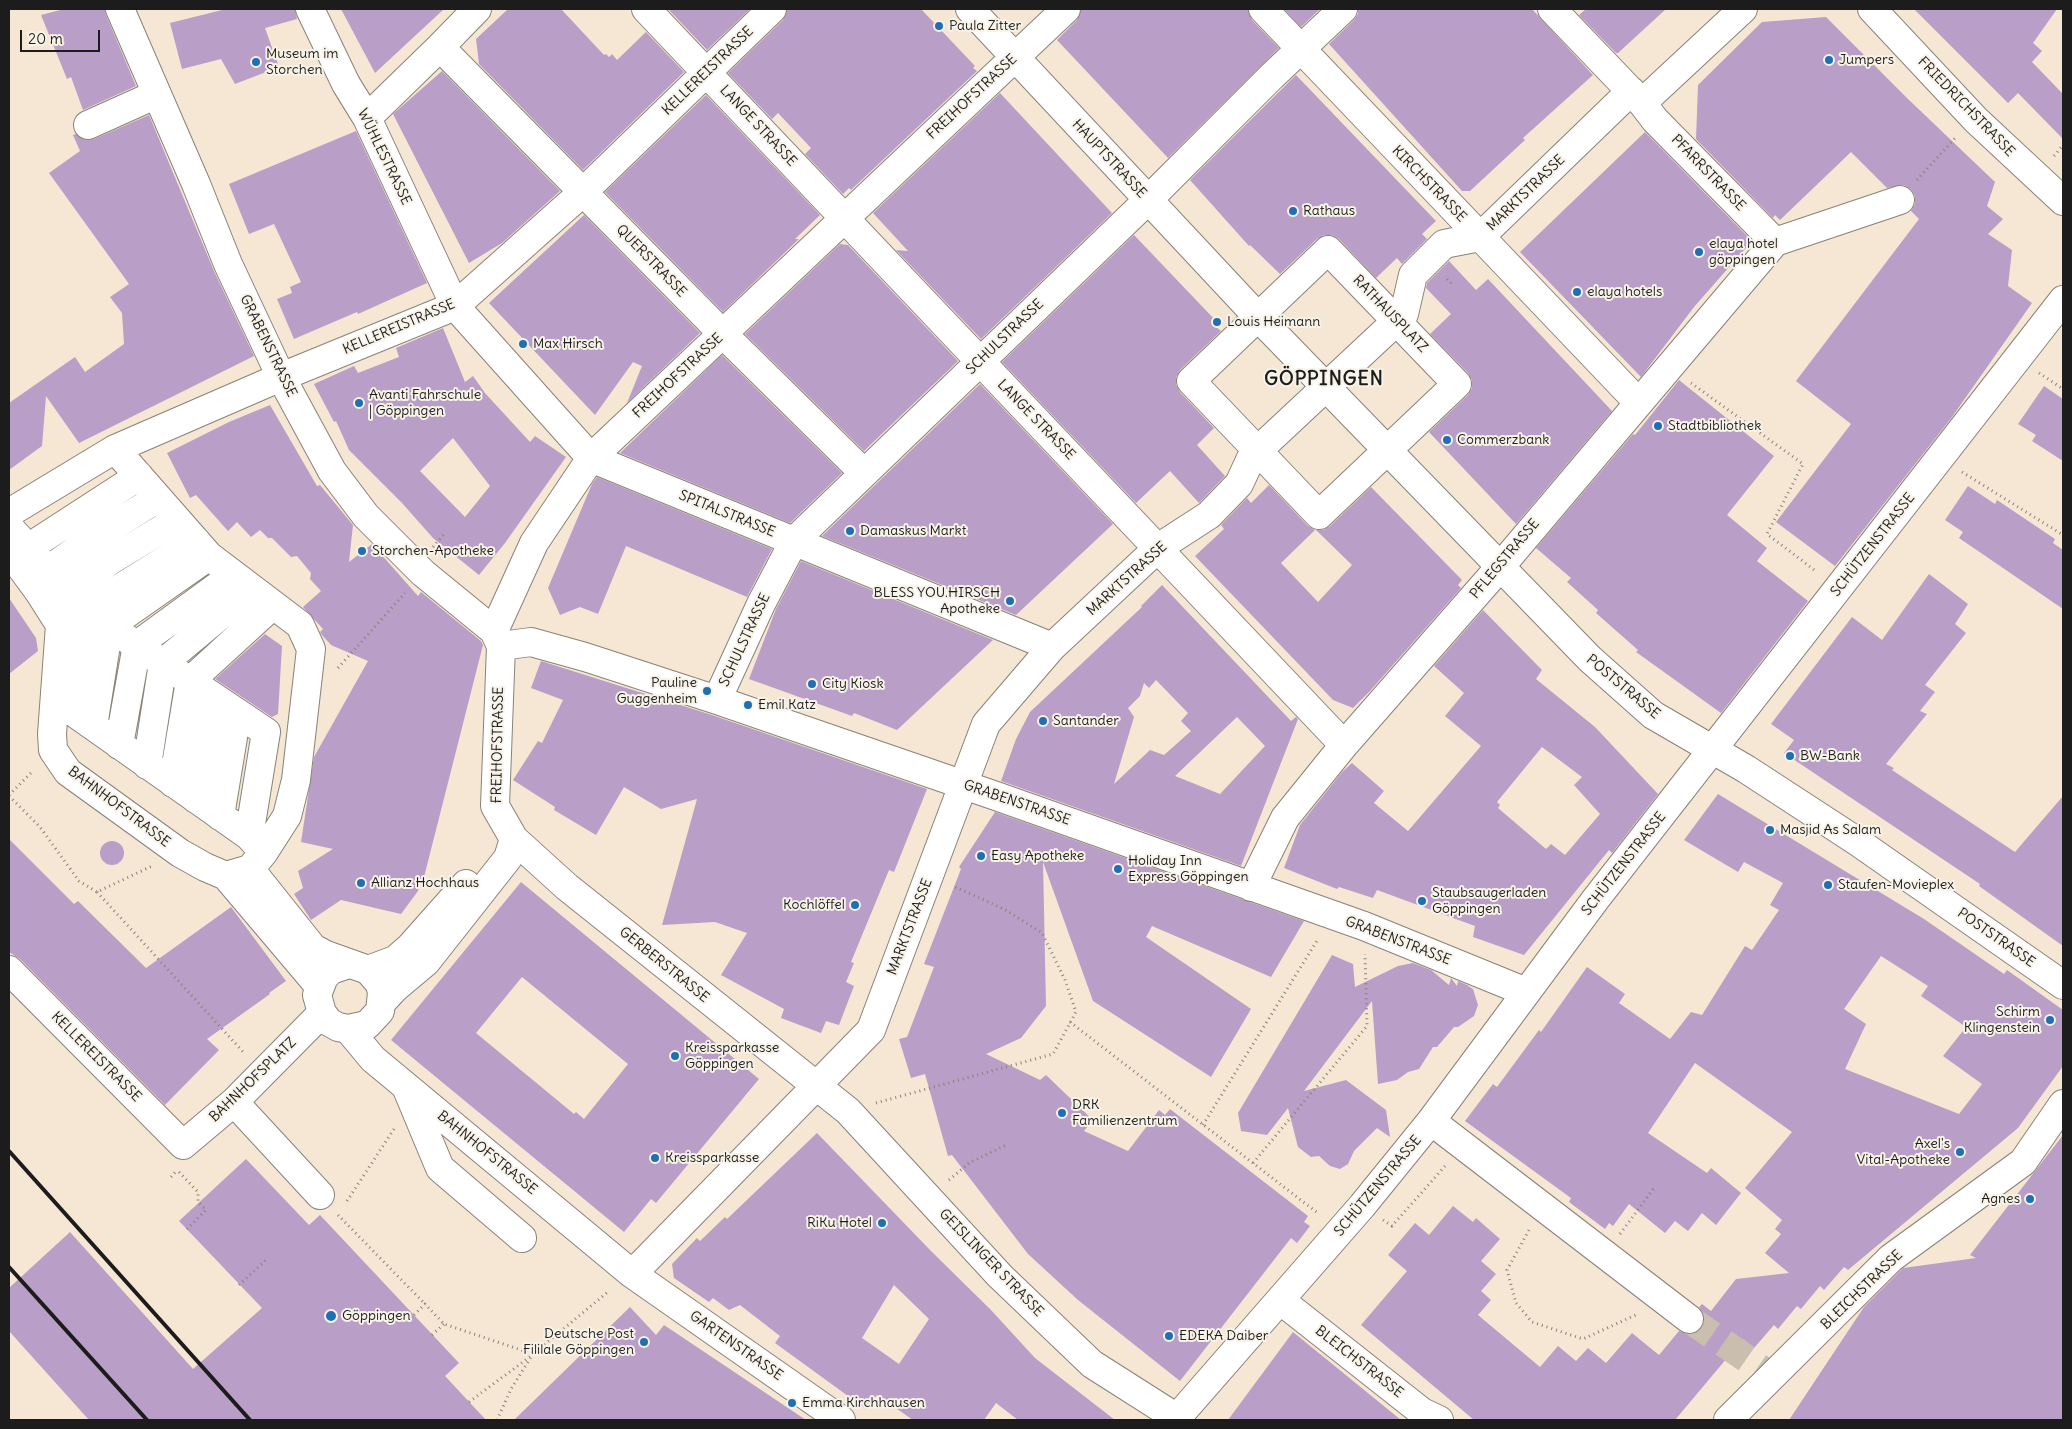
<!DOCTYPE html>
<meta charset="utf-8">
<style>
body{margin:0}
#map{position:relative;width:2072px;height:1429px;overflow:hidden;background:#f6e7d4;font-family:Delius,sans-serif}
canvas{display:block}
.frame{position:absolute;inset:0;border:10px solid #1c1c1c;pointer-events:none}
.scale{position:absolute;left:20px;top:30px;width:80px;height:22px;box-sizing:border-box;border:2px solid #1c1c1c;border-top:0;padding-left:6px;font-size:15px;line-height:18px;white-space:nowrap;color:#1c1c1c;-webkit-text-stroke:4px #f7f3e8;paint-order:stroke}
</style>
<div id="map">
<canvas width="2072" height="1429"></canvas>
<div class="frame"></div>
<div class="scale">20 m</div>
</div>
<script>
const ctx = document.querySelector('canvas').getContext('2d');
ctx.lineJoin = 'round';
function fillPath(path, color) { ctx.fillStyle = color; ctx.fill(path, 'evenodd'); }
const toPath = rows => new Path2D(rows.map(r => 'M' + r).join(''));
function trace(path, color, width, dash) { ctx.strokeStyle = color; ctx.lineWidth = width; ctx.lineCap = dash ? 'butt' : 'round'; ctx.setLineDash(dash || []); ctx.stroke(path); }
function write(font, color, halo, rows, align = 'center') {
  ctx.font = font + ' Delius,sans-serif'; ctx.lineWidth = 4; ctx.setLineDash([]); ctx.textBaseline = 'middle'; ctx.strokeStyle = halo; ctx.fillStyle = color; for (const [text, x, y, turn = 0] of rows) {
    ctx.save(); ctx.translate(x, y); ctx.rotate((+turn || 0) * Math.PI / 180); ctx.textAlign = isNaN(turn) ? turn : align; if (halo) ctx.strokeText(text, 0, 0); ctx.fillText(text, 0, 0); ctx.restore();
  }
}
fillPath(toPath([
 [64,9,105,9,106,15,136,86,83,110,71,77,67,79,41,15],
 [226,9,295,9,297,19,265,28,279,67,235,84,221,59,182,69,170,23],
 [341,9,444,9,375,73],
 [508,9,561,9,604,55,606,54,609,57,612,54,617,60,646,32,684,72,583,170,479,64,476,39],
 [670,9,750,9,707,50,669,10],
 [787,9,921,9,975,66,973,68,977,71,851,190,849,188,843,194,805,154,811,148,778,113,772,119,728,73,783,20],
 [1081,9,1248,9,1252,20,1279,48,1168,158,1057,40,1077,20],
 [1284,9,1320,9,1301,27],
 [1358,9,1532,9,1593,75,1523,138,1525,140,1470,191,1462,191,1329,44,1354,20,1358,14],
 [1586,9,1666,9,1618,53,1616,53,1579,15],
 [1914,9,2057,9,2033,43,2042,51,2032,62,2063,94,2063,139,2018,93,2008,103],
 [1826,17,1908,99,1995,182,1987,206,2003,219,1988,234,2012,250,2008,286,2032,303,1952,417,1835,566,1776,522,1851,424,1796,381,1919,219,1911,211,1915,204,1915,196,1911,189,1904,185,1887,188,1851,152,1780,220,1775,215,1773,218,1696,139,1698,85,1762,22],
 [442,71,560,191,502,243,469,263,393,114],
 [1296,75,1436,221,1422,234,1427,239,1402,264,1397,258,1376,278,1339,239,1332,235,1324,235,1317,239,1280,274,1250,245,1249,246,1190,180],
 [1000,93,1112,213,981,339,896,250,908,251,873,213],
 [706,95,820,215,795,239,799,239,723,312,605,192],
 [149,115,214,271,254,356,79,443,46,396,42,446,9,470,9,403,75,357,85,372,124,344,122,313,110,297,129,284,49,173,80,151,73,135,76,134,86,140,94,139],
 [356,131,427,283,358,314,357,312,294,339,277,299,292,293,290,287,301,282,274,224,249,234,229,184],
 [1645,132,1752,241,1694,307,1641,377,1520,252],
 [584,215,700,333,627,403,642,366,633,362,595,415,489,303],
 [1134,235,1218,323,1215,326,1221,331,1180,370,1176,377,1176,385,1180,392,1214,428,1197,445,1225,476,1199,503,1170,471,1136,503,1002,362],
 [840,244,848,245,958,361,864,451,745,334],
 [1449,261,1476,290,1488,279,1612,411,1516,524,1429,432,1468,395,1472,388,1472,380,1468,373,1430,334,1451,314,1426,288,1427,283],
 [443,328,465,382,473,376,485,393,530,442,535,436,566,457,505,543,479,575,433,538,402,503,349,450,336,421,334,422,314,384,354,366,358,373,399,357,396,348],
 [453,438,490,486,465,517,420,471],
 [722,355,842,473,790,523,620,453],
 [1679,380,1774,456,1727,515,1767,548,1757,561,1808,601,1721,713,1636,652,1638,650,1596,613,1598,610,1567,582,1571,578,1536,548,1633,434,1635,435],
 [980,384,1113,524,1016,615,822,536],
 [2044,386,2063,399,2063,461,2032,441,2036,435,2018,424],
 [270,405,317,486,320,485,353,525,349,562,372,544,418,596,421,592,481,641,483,645,424,877,422,877,418,891,401,914,341,900,311,920,294,894,303,888,298,871,333,849,301,842,314,757,368,661,331,645,322,635,320,632,323,629,303,607,321,591,310,579,311,573,297,556,291,557,272,538,268,538,260,530,251,537,237,522,228,531,196,495,190,498,167,453,229,422],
 [597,477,772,549,747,597,626,546,598,614,580,607,560,615,548,588,592,484],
 [1269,485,1308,526,1315,530,1281,563,1318,602,1352,565,1316,530,1323,530,1330,526,1371,487,1462,580,1458,585,1461,588,1370,691,1353,708,1333,700,1195,556,1224,529,1221,525,1247,498,1251,503],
 [1968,486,1995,504,1997,500,2055,539,2053,543,2063,550,2063,609,1959,538,1963,532,1945,520],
 [801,561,993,640,897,730,854,713,852,716,749,679,776,609],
 [1929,574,1968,604,1955,624,1966,633,1925,685,1935,692,1920,711,1927,714,1886,764,1894,768,1892,770,2015,852,2063,796,2063,946,1979,886,1980,884,1784,753,1794,740,1771,724,1852,617,1882,640],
 [1162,585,1291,721,1296,717,1298,719,1241,866,1001,781,1016,739,1030,712,1142,607,1141,606],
 [1156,680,1188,713,1181,721,1191,731,1164,755,1150,750,1114,784,1134,717,1128,708,1140,696,1144,683,1149,688],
 [1237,717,1265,746,1220,794,1175,776],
 [9,598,36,638,38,651,9,674],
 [1483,610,1542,670,1536,679,1595,727,1658,794,1612,853,1609,850,1524,955,1473,937,1475,926,1377,890,1373,898,1339,887,1337,889,1284,868,1300,825,1342,772,1352,763,1384,791,1374,803,1408,831,1481,746,1445,716,1464,693,1434,666],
 [1542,747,1582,777,1574,785,1600,814,1565,855,1551,844,1546,849,1498,808,1500,805,1497,802],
 [265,634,282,646,278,714,272,717,215,679],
 [541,661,712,715,927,789,894,872,889,870,851,962,854,963,846,982,854,986,839,1025,826,1021,821,1033,781,1018,784,1009,721,975,747,933,715,922,662,925,697,799,661,809,624,787,596,835,554,810,555,807,513,780,538,741,542,743,563,700,531,688],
 [1718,794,1924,919,2004,974,2007,970,2063,1010,2063,1066,2018,1128,1848,1270,1844,1267,1824,1290,1820,1286,1801,1309,1797,1306,1778,1329,1774,1325,1754,1348,1743,1339,1675,1420,1474,1420,1361,1325,1407,1271,1388,1255,1415,1223,1429,1235,1453,1206,1473,1222,1476,1218,1500,1239,1481,1261,1496,1274,1481,1291,1491,1300,1478,1315,1540,1367,1558,1346,1576,1361,1588,1348,1606,1363,1632,1333,1659,1355,1679,1331,1687,1334,1694,1334,1701,1329,1704,1321,1704,1314,1699,1307,1702,1304,1711,1311,1736,1279,1789,1273,1765,1253,1781,1234,1775,1229,1782,1220,1745,1188,1792,1132,1695,1063,1648,1133,1707,1173,1711,1168,1741,1193,1716,1225,1702,1213,1688,1231,1675,1221,1665,1233,1629,1204,1613,1226,1609,1223,1605,1229,1569,1202,1571,1198,1465,1121,1493,1084,1497,1087,1539,1030,1541,1032,1587,967,1625,994,1619,1003,1670,1039,1691,1012,1702,1015,1745,946,1752,950,1779,910,1770,905,1783,883,1744,862,1738,872,1684,840],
 [1881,956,1928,986,1921,996,1966,1027,1943,1056,1982,1084,1959,1114,1845,1069,1866,1024,1844,1009],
 [995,812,1304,921,1271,977,1152,926,1146,937,1251,1009,1211,1077,1093,1001,1043,862,1046,1006,1021,1038,986,1054,1040,1080,1046,1075,1093,1120,1084,1131,1128,1151,1159,1110,1165,1115,1170,1109,1308,1216,1304,1222,1310,1226,1297,1243,1291,1238,1180,1381,1078,1300,1028,1254,952,1155,948,1156,925,1074,911,1078,899,1039,907,1037,934,967,924,964,961,869,959,867],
 [9,839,74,904,78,901,146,968,231,907,286,981,269,993,270,994,207,1039,219,1050,165,1105,20,959,9,952],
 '100 853a12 12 0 1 1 24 0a12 12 0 1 1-24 0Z',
 [521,882,759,1079,656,1203,651,1199,624,1232,391,1040],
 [522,977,628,1064,584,1119,576,1112,574,1114,476,1033],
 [1332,955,1353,964,1355,987,1400,965,1398,966,1413,963,1431,970,1449,985,1451,978,1457,986,1458,981,1467,985,1473,989,1478,1005,1474,1016,1458,1027,1454,1027,1437,1047,1433,1047,1419,1069,1408,1072,1397,1080,1378,1084,1372,1001,1304,1091,1346,1080,1386,1110,1390,1137,1377,1128,1354,1151,1348,1164,1340,1169,1330,1166,1319,1156,1311,1157,1298,1147,1288,1108,1267,1135,1241,1131,1238,1113],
 [817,1133,932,1252,991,1310,1035,1358,1115,1420,1018,1420,996,1403,984,1420,913,1420,877,1395,866,1409,775,1343,780,1336,740,1305,729,1310,713,1298,709,1302,674,1278,672,1264,697,1238,700,1241,725,1217,727,1219],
 [894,1285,929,1319,899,1364,862,1338],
 [2063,1135,2063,1420,1789,1420,1864,1307,1903,1268,1976,1258,1970,1255],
 [246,1159,309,1225,320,1215,459,1363,445,1376,486,1420,89,1420,9,1331,9,1288,70,1232,193,1369,262,1308,179,1221],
 [630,1307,656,1335,664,1325,806,1420,514,1420],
 [1293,1332,1401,1420,1228,1420]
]), '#b99ec7');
trace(toPath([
 [1689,1319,1773,1377]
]), '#cabeaf', 28, [28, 14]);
const minor = toPath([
 [120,9,196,184,228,264,281,377,332,471,366,516,423,573,494,631],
 [310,9,346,84,367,118,455,306,591,458,1052,647],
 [646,9,1344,745],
 [970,9,1258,317,1590,659,1653,715,1746,769,1858,842,2063,985],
 [1066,9,591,458,534,543,494,631,501,646,495,806,514,839,567,887,848,1111,1000,1276,1092,1364,1180,1420],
 [1263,9,1638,402],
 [1552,9,1642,103,1655,120,1775,242],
 [1872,9,1976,120,2063,201],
 [440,47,723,334,864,473],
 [1642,103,1743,9],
 [367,118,440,47,477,9],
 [88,125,157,94],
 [1775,242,1900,200],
 [1328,250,1457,384,1319,515,1191,381,1328,250],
 [115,449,209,556,300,625,311,649,296,780,287,816,264,852,250,869,226,876],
 [9,513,115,449,281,377,455,306,583,192,772,9],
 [9,527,84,610,266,732,249,836],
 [28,548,139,476],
 [9,551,39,592,60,625,52,734,53,750,68,772,180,853,205,867,226,876,319,986],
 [48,570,92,539,158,498],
 [67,591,111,560,177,520],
 [84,610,69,709,249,836,259,847],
 [72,618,196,541],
 [501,646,531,642,585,657,717,700,996,796,1364,926,1526,992],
 [717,700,761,604,794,541,1148,200,1272,76,1343,9],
 [93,726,109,626,209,556],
 [119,745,137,645,233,575],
 [147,765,163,663,252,589],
 [173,783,190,681,273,605],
 [196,799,213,697],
 [220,816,237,713],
 [250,869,313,948,326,955,368,970,380,984,382,993,380,1011,367,1025,348,1029,338,1027,329,1022,322,1013,317,995,324,977,331,970,349,964],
 [1251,887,1285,818,1344,745,1500,567,1775,242],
 [9,970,183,1145,234,1102,322,1013],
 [368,970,395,960,410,947,466,884],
 [382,1002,395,988,426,962,508,858,514,839],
 [348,1029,373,1059,631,1273,841,1420],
 [407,1089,440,1168,522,1238],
 [234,1102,320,1195],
 [1431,1121,1689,1319],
 [631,1273,642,1264,871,1030,986,724,1052,647,1158,548,1209,515,1239,484,1252,456,1404,314,1413,275,1444,244,1480,237,1631,91],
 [1280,1300,1422,1412,1439,1420],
 [1175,1420,1362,1206,1431,1121,1595,900,2063,300],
 [1728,1420,1891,1258,2023,1162,2063,1104]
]);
trace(minor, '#898278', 30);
trace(toPath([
 [2054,156,2063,145],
 [1917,180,1956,137],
 [1447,279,1454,286],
 [2039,373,2063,389],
 [1691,383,1803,464,1767,534,1817,572],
 [1962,472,2063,535],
 [433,547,445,533],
 [338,668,405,593],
 [9,795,33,771],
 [9,796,40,827,79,881,97,892,152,866],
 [97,892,245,1054],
 [1070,1022,1319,1214],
 [876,1103,1053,1054,1076,1012,1065,980,1042,933,1004,909,953,886],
 [1203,1125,1318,939],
 [1253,1163,1367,1026,1365,954],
 [179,1172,198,1192,198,1202,206,1210,186,1230],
 [171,1177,177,1170],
 [949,1180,969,1163,1008,1144],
 [347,1201,394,1129],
 [338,1215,425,1304],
 [1383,1220,1392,1226,1445,1166],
 [1529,1230,1507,1270,1516,1303,1532,1322,1583,1339,1638,1314],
 [1620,1234,1654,1188],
 [239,1285,266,1260],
 [414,1315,425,1304,444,1324,533,1354],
 [432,1335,444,1324],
 [469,1402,531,1356],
 [497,1420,511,1389,533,1354,609,1291]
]), '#898278', 3, [1, 4]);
trace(minor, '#fff', 28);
trace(toPath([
 [9,1151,250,1420],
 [9,1267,147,1420]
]), '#1c1c1c', 4);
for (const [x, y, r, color] of [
 [939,26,5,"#1f6fb2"],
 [1829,60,5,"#1f6fb2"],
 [256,62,5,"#1f6fb2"],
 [1293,211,5,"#1f6fb2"],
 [1699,252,5,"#1f6fb2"],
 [1577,292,5,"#1f6fb2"],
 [1217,322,5,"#1f6fb2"],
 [523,344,5,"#1f6fb2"],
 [359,403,5,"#1f6fb2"],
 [1658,426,5,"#1f6fb2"],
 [1447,440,5,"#1f6fb2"],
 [850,531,5,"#1f6fb2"],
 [362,551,5,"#1f6fb2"],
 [1010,601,5,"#1f6fb2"],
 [812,684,5,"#1f6fb2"],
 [707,691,5,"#1f6fb2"],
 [748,705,5,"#1f6fb2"],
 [1043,721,5,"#1f6fb2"],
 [1790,756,5,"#1f6fb2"],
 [1770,830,5,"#1f6fb2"],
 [981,856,5,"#1f6fb2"],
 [1118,869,5,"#1f6fb2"],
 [361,883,5,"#1f6fb2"],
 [1828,885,5,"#1f6fb2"],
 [1422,901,5,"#1f6fb2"],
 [855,905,5,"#1f6fb2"],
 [2050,1020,5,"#1f6fb2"],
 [675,1056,5,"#1f6fb2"],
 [1062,1113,5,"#1f6fb2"],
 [1960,1152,5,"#1f6fb2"],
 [655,1158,5,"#1f6fb2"],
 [2030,1199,5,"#1f6fb2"],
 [882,1223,5,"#1f6fb2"],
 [331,1316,6,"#1f6fb2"],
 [1169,1336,5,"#1f6fb2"],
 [644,1342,5,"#1f6fb2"],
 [792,1403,5,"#1f6fb2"]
]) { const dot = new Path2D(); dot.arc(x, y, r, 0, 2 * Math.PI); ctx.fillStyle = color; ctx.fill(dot); trace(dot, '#f7f3e8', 2); }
write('14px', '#1c1c1c', '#f7f3e8', [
 ["Paula Zitter",949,26],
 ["Museum im",266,54],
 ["Storchen",266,70],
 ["Jumpers",1839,60],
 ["Rathaus",1303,211],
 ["elaya hotel",1709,244],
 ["göppingen",1709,260],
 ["elaya hotels",1587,292],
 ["Louis Heimann",1227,322],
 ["Max Hirsch",533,344],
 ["Avanti Fahrschule",369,395],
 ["| Göppingen",369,411],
 ["Stadtbibliothek",1668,426],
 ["Commerzbank",1457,440],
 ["Damaskus Markt",860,531],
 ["Storchen-Apotheke",372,551],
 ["BLESS YOU.HIRSCH",1000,593,"right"],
 ["Apotheke",1000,609,"right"],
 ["Pauline",697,683,"right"],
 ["Guggenheim",697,699,"right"],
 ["City Kiosk",822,684],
 ["Emil Katz",758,705],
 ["Santander",1053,721],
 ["BW-Bank",1800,756],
 ["Masjid As Salam",1780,830],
 ["Easy Apotheke",991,856],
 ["Holiday Inn",1128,861],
 ["Express Göppingen",1128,877],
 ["Allianz Hochhaus",371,883],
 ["Staufen-Movieplex",1838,885],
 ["Staubsaugerladen",1432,893],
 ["Göppingen",1432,909],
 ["Kochlöffel",845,905,"right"],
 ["Schirm",2040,1012,"right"],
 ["Klingenstein",2040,1028,"right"],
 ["Kreissparkasse",685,1048],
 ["Göppingen",685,1064],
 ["DRK",1072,1105],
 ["Familienzentrum",1072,1121],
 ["Axel's",1950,1144,"right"],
 ["Vital-Apotheke",1950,1160,"right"],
 ["Kreissparkasse",665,1158],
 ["Agnes",2020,1199,"right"],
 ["RiKu Hotel",872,1223,"right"],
 ["Göppingen",342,1316],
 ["Deutsche Post",634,1334,"right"],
 ["Fililale Göppingen",634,1350,"right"],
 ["EDEKA Daiber",1179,1336],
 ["Emma Kirchhausen",802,1403]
], 'left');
write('14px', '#1c1c1c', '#f7f3e8', [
 ["KELLEREISTRASSE",708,71,-44],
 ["FREIHOFSTRASSE",972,97,-43],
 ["FRIEDRICHSTRASSE",1966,107,46],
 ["LANGE STRASSE",758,126,47],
 ["WÜHLESTRASSE",384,157,64],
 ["HAUPTSTRASSE",1109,159,47],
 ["PFARRSTRASSE",1708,173,46],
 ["KIRCHSTRASSE",1429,184,46],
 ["MARKTSTRASSE",1526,193,-44],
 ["QUERSTRASSE",651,261,46],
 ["RATHAUSPLATZ",1390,314,46],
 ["KELLEREISTRASSE",399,327,-23],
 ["SCHULSTRASSE",1005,337,-44],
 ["GRABENSTRASSE",268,346,64],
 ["FREIHOFSTRASSE",678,376,-43],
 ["LANGE STRASSE",1036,420,46],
 ["SPITALSTRASSE",727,514,22],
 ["SCHÜTZENSTRASSE",1873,545,-52],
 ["PFLEGSTRASSE",1505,559,-50],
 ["MARKTSTRASSE",1127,579,-42],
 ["SCHULSTRASSE",745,640,-65],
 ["POSTSTRASSE",1623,687,40],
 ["FREIHOFSTRASSE",498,745,-89],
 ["GRABENSTRASSE",1017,803,19],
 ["BAHNHOFSTRASSE",119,807,37],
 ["SCHÜTZENSTRASSE",1624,864,-52],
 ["MARKTSTRASSE",910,927,-69],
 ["POSTSTRASSE",1996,938,35],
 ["GRABENSTRASSE",1398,941,21],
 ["GERBERSTRASSE",664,965,39],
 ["KELLEREISTRASSE",96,1057,45],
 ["BAHNHOFSPLATZ",253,1080,-44],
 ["BAHNHOFSTRASSE",487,1153,39],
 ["SCHÜTZENSTRASSE",1378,1186,-50],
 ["GEISLINGER STRASSE",991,1263,46],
 ["BLEICHSTRASSE",1862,1290,-44],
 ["GARTENSTRASSE",736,1346,35],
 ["BLEICHSTRASSE",1359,1362,38]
]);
ctx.letterSpacing = '1px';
write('bold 19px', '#1c1c1c', '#f7f3e8', [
 ["GÖPPINGEN",1324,380]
]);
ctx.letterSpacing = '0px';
</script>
